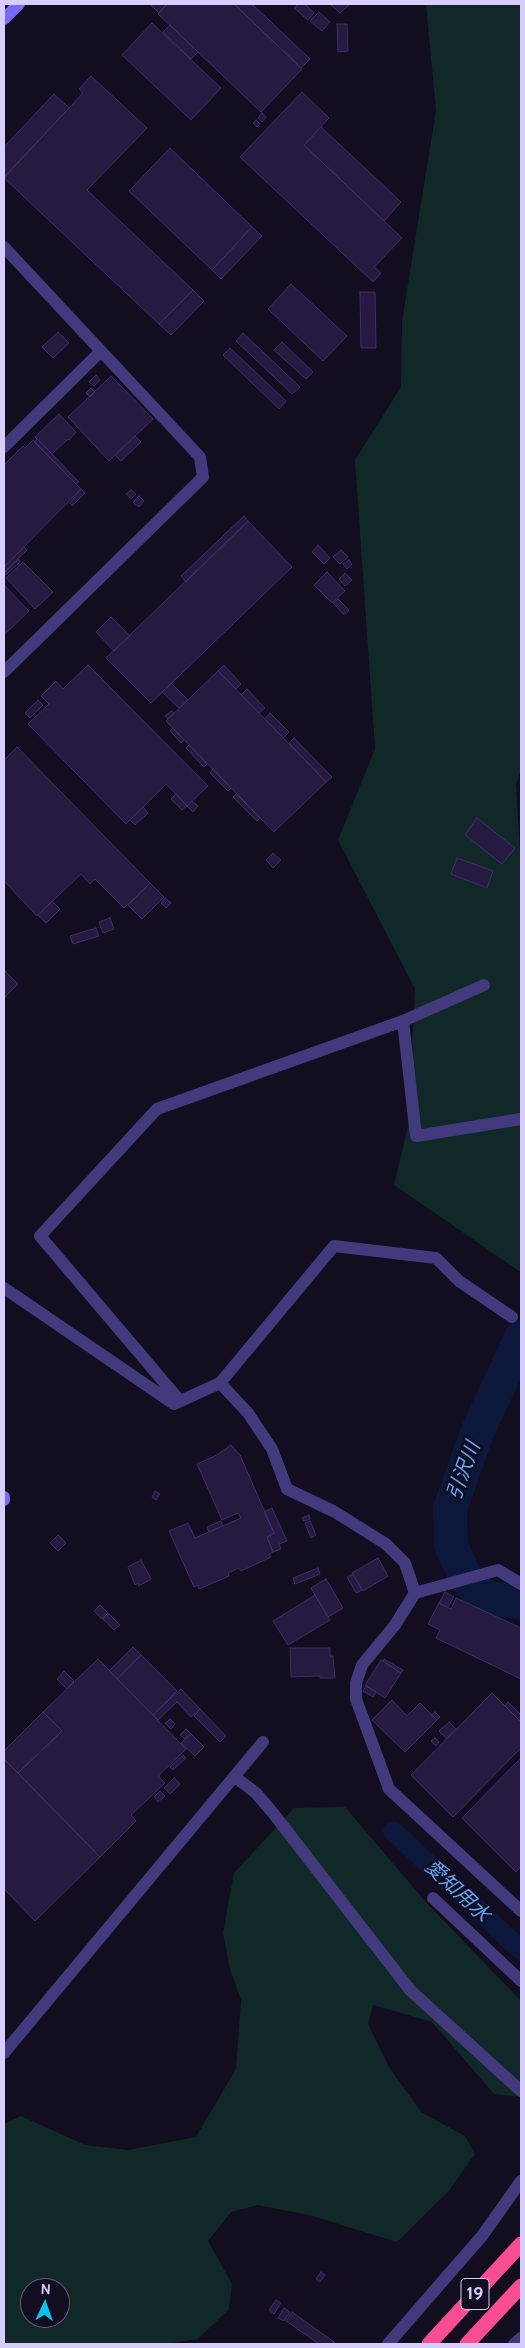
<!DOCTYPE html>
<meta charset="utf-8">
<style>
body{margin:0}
#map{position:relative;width:525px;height:2348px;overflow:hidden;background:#120d1f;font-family:Cabin,sans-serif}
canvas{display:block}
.frame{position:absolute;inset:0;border:5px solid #d7cefd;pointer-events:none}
.north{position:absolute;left:20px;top:2278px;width:50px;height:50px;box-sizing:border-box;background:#120d1f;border:1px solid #615a78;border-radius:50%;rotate:3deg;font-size:14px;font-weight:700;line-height:20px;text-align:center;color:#d7cefd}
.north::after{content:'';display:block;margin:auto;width:18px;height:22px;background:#0ac3ed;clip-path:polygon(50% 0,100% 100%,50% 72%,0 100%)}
</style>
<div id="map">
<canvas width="525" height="2348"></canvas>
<div class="frame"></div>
<div class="north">N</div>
</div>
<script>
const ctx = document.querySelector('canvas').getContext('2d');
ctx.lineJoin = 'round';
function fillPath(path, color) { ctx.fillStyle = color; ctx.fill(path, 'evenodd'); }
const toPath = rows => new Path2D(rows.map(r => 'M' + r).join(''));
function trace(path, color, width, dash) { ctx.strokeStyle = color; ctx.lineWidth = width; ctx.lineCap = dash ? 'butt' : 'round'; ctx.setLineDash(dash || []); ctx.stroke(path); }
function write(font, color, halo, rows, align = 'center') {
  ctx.font = font + ' Cabin,"Noto Sans JP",sans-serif'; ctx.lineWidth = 5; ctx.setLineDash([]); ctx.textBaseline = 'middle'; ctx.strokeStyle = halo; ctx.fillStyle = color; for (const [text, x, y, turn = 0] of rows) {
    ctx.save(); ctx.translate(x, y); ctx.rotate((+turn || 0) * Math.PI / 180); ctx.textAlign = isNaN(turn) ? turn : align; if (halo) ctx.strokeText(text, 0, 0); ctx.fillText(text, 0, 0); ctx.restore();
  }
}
fillPath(toPath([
 [426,4,521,4,521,770,516,784,521,870,521,1271,519,1271,394,1185,408,1126,415,989,338,840,375,749,355,460,401,387,402,321,436,111],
 [345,1807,425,1901,521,2001,521,2097,494,2094,432,2022,373,2005,368,2024,389,2067,421,2112,465,2136,475,2154,448,2192,397,2242,309,2215,258,2205,231,2212,208,2241,232,2284,229,2309,198,2339,167,2344,4,2344,4,2124,21,2116,85,2145,128,2150,196,2137,236,2069,241,2000,230,1969,223,1933,234,1873,294,1808],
 [30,2288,60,2288,60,2318,30,2318]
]), '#112829');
trace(toPath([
 [393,1831,521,1950]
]), '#0b183b', 20);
trace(toPath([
 [521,1338,476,1435,450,1509,451,1546,466,1578,474,1588,490,1598,521,1603]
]), '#0b183b', 34);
const building = toPath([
 [150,4,167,4,159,13,150,4],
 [167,4,234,4,302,69,261,112,158,14,167,4],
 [234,4,252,4,310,59,301,68,234,4],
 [298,4,305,4,314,13,308,20,294,8,298,4],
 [330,4,350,4,340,13,330,4],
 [319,12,330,22,322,31,310,21,319,12],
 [152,23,221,88,191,120,122,55,152,23],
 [337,24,347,24,348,51,338,52,337,24],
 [170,25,198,52,191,59,163,32,170,25],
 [91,76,147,128,87,190,193,290,159,324,4,178,83,93,79,89,91,76],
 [302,92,329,118,304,145,402,238,374,267,381,273,373,282,240,157,302,92],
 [54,94,69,108,4,177,4,147,54,94],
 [262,113,266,117,262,122,258,118,262,113],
 [256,120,260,124,257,127,253,123,256,120],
 [321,127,401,202,384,221,304,145,321,127],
 [170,148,252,227,212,270,129,191,170,148],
 [252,227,262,236,221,279,212,270,252,227],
 [291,284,347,336,323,361,268,309,291,284],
 [193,290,204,301,171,335,159,324,193,290],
 [360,292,375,292,376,348,361,348,360,292],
 [58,332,69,343,53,358,42,347,58,332],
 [243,333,300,387,292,394,236,341,243,333],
 [282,342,313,372,306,379,274,350,282,342],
 [230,348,286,401,279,409,223,355,230,348],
 [96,375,100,380,94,386,89,382,96,375],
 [111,376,153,419,109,461,68,417,111,376],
 [91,388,95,392,90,397,86,393,91,388],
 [59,414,76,432,69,440,68,439,52,454,35,437,59,414],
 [135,436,141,442,121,461,115,455,135,436],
 [37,439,52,454,79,482,76,484,34,442,37,439],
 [33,440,81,489,4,567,4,465,23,446,25,448,33,440],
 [81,489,85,493,72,506,70,503,81,489],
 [131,490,136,494,131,499,126,494,131,490],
 [139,496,144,501,139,507,133,502,139,496],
 [244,516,248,521,186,582,181,576,244,516],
 [248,521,292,567,151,703,106,658,248,521],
 [318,545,330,558,324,564,312,552,318,545],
 [24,547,27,550,4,572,4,567,24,547],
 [341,550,348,557,340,564,333,557,341,550],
 [17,560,20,560,20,562,6,575,4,573,17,560],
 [349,560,352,564,347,569,343,564,349,560],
 [23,562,53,592,35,609,6,578,23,562],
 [327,572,345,591,332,603,314,585,327,572],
 [345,573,352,580,345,586,339,579,345,573],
 [4,585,29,611,5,634,4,633,4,585],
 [338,599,349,610,344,615,333,603,338,599],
 [111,617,130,636,114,651,96,632,111,617],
 [88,665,208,786,187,806,166,784,126,824,28,724,49,704,41,696,56,681,63,689,88,665],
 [224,665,241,684,236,689,218,671,224,665],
 [218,671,326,782,274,832,166,721,218,671],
 [171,683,188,700,179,708,162,692,171,683],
 [247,689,265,708,259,713,241,695,247,689],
 [38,700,43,705,30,718,25,713,38,700],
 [171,711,174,713,168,719,165,716,171,711],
 [270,713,289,732,283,738,265,719,270,713],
 [173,728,184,740,181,743,170,731,173,728],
 [294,738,332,777,326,782,289,743,294,738],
 [189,745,207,764,204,767,186,748,189,745],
 [17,747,150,883,124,908,95,879,90,884,81,874,37,916,4,881,4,760,17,747],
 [213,769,231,788,228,791,210,773,213,769],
 [176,794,187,806,182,810,171,799,176,794],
 [236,794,260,818,257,821,233,797,236,794],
 [192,801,198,806,193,812,187,806,192,801],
 [143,807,148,813,135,825,130,820,143,807],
 [477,818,515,848,502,864,465,835,477,818],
 [273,853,281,860,273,868,266,860,273,853],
 [457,858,493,871,487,888,451,874,457,858],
 [150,883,164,897,142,919,128,905,150,883],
 [165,898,171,903,166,908,161,903,165,898],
 [52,901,60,909,46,923,38,915,52,901],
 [110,918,114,929,103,933,99,922,110,918],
 [96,928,99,936,73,944,70,936,96,928],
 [4,970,18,984,4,998,4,970],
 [231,1445,240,1455,274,1533,267,1537,273,1552,269,1554,271,1557,241,1571,239,1568,228,1573,229,1576,199,1589,198,1585,194,1587,169,1531,188,1523,195,1538,241,1518,238,1513,222,1520,197,1464,217,1455,231,1445],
 [155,1491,160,1494,156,1500,152,1497,155,1491],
 [272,1508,287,1541,279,1544,281,1549,273,1552,267,1537,274,1533,264,1512,272,1508],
 [309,1515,310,1519,304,1521,302,1518,309,1515],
 [221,1521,223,1526,209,1532,207,1527,221,1521],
 [310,1521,316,1535,311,1538,305,1523,310,1521],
 [58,1535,66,1543,58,1551,50,1543,58,1535],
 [378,1558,388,1576,363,1591,352,1573,378,1558],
 [141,1560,151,1579,139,1586,138,1583,135,1585,128,1567,141,1560],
 [318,1568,320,1574,295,1584,293,1578,318,1568],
 [353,1574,362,1590,356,1593,347,1577,353,1574],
 [326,1579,343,1608,328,1617,311,1588,326,1579],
 [445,1592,454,1597,448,1607,439,1603,445,1592],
 [315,1595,330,1620,288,1645,273,1621,315,1595],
 [456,1598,521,1628,521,1679,436,1638,440,1630,428,1624,439,1603,451,1609,456,1598],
 [100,1605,108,1613,102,1619,94,1611,100,1605],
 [109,1614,120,1625,114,1630,103,1619,109,1614],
 [133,1647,141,1655,117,1679,109,1671,133,1647],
 [290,1648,330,1648,330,1656,333,1656,335,1678,320,1678,320,1676,291,1677,290,1648],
 [141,1655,177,1691,153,1715,117,1679,141,1655],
 [98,1659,186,1749,158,1776,165,1783,131,1815,136,1821,100,1857,18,1773,62,1731,43,1712,98,1659],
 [384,1659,403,1670,401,1673,383,1661,384,1659],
 [381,1660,401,1673,385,1698,365,1685,381,1660],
 [64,1671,74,1681,67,1689,57,1679,64,1671],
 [366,1686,376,1692,373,1697,363,1691,366,1686],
 [181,1689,200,1709,191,1717,177,1702,158,1720,153,1715,181,1689],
 [492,1693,521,1722,521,1748,453,1817,411,1775,492,1693],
 [392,1700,407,1716,420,1703,437,1720,405,1752,372,1720,392,1700],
 [508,1702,521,1715,520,1721,505,1706,508,1702],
 [200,1709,226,1736,220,1742,194,1716,200,1709],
 [43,1712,62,1731,18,1773,4,1759,4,1751,43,1712],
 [435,1712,440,1717,437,1720,431,1715,435,1712],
 [170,1719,175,1724,171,1729,165,1723,170,1719],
 [449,1722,456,1729,447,1739,439,1731,449,1722],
 [186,1729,191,1734,185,1739,180,1735,186,1729],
 [191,1734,204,1747,195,1756,181,1743,191,1734],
 [435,1738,439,1742,436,1746,431,1741,435,1738],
 [183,1755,186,1758,173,1770,170,1767,183,1755],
 [521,1758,521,1866,516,1872,462,1818,521,1758],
 [4,1759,100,1857,35,1921,4,1889,4,1759],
 [174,1778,180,1784,170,1794,164,1788,174,1778],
 [160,1791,165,1796,158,1802,154,1797,160,1791],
 [321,2272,325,2275,320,2282,316,2279,321,2272],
 [276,2300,281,2303,274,2314,269,2310,276,2300],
 [284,2308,290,2312,284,2321,278,2318,284,2308],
 [292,2312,334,2342,335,2344,319,2344,286,2321,292,2312]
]);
fillPath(building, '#251a3f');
trace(building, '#3f2d6a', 1);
trace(toPath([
 [4,247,200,457,203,477,4,672],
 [4,447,101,351],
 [403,1021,416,1136,521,1119],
 [4,1288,174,1404,220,1383,334,1246,436,1258,459,1281,512,1317],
 [220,1383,248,1413,272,1449,287,1489,335,1512,386,1544,405,1563,415,1593],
 [180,1401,40,1236,157,1109,403,1021,484,985],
 [521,1584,498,1570,415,1593,395,1625,362,1665,356,1683,356,1699,389,1789,521,1911],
 [235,1777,256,1793,273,1813,410,1990,521,2091],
 [433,1898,521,1981],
 [4,2053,263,1742],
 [388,2344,482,2236,521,2181],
 [514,2344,521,2338]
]), '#423a7c', 12);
trace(toPath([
 [4,19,19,4],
 [4,1497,4,1500]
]), '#7969f9', 12);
trace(toPath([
 [429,2344,521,2244],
 [467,2344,521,2286]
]), '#f84e91', 15);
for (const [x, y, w] of [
 [475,2294,28]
]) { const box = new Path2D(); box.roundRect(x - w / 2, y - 15.5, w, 31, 4); ctx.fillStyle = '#120d1f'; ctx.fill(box); trace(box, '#d7cefd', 1); }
write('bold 18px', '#d7cefd', null, [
 ["19",475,2294]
]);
write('italic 20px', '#61a5f8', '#120d1f', [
 ["引沢川",464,1471,-70],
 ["愛知用水",457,1891,43]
]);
</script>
